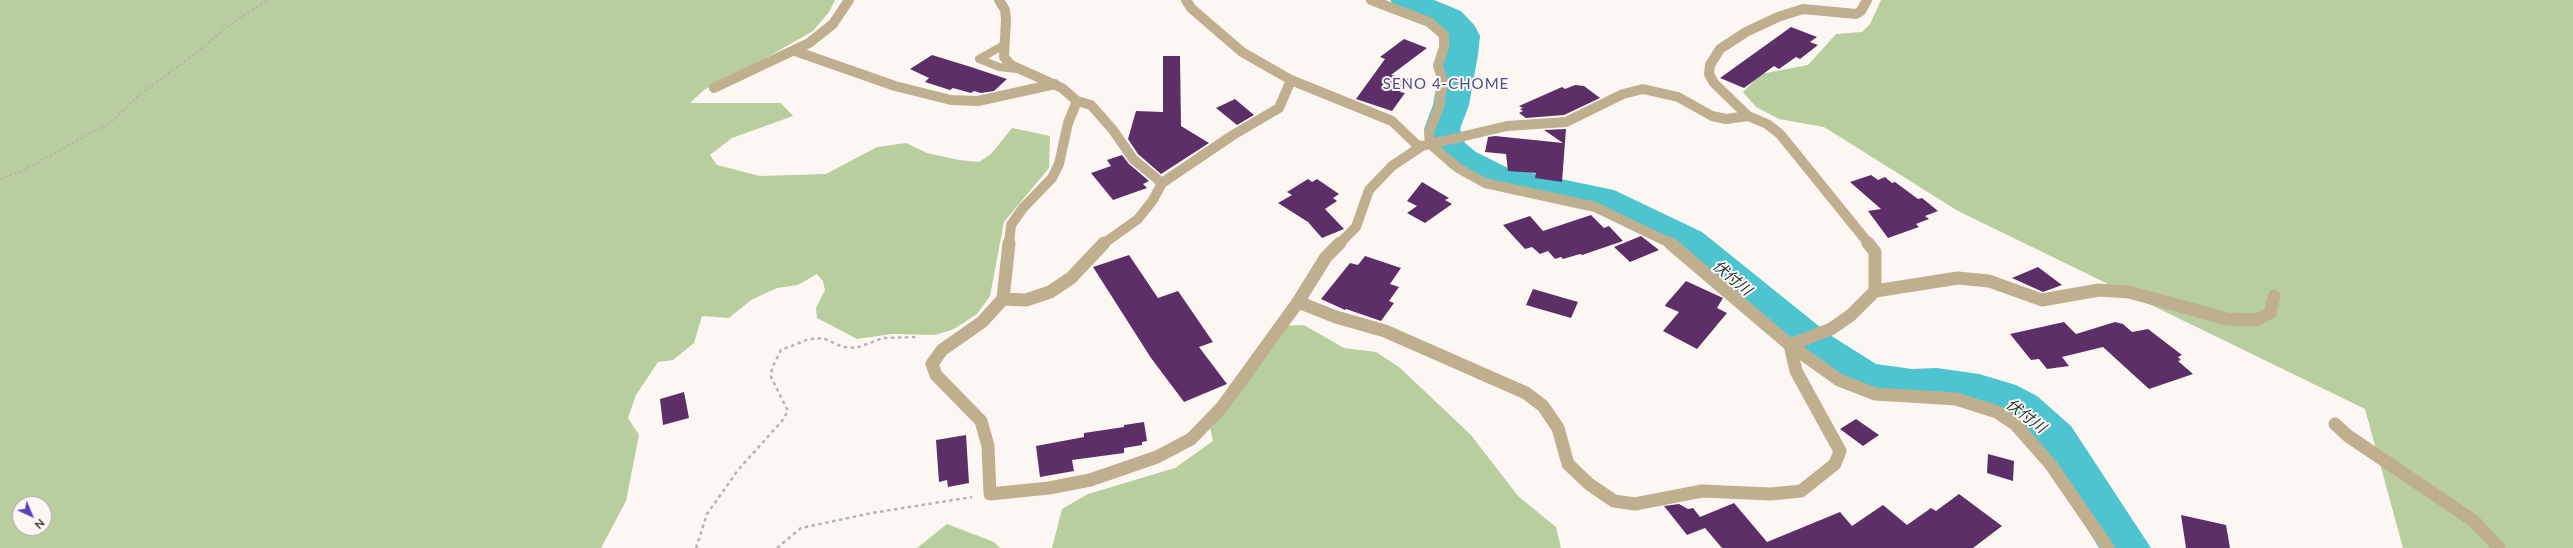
<!DOCTYPE html>
<meta charset="utf-8">
<style>
body{margin:0}
#map{position:relative;width:2573px;height:548px;overflow:hidden;background:#fdf7f4;font-family:Lato,sans-serif}
canvas{display:block}
.north{position:absolute;left:12px;top:496px;width:40px;height:40px;box-sizing:border-box;background:#fdf7f4;border:1px solid #ada5a0;border-radius:50%;rotate:136deg;font-size:11px;font-weight:700;line-height:16px;text-align:center;color:#342923}
.north::after{content:'';display:block;margin:auto;width:14px;height:18px;background:#5543bb;clip-path:polygon(50% 0,100% 100%,50% 72%,0 100%)}
</style>
<div id="map">
<canvas width="2573" height="548"></canvas>
<div class="north">N</div>
</div>
<script>
const ctx = document.querySelector('canvas').getContext('2d');
ctx.lineJoin = 'round';
function fillPath(path, color) { ctx.fillStyle = color; ctx.fill(path, 'evenodd'); }
const toPath = rows => new Path2D(rows.map(r => 'M' + r).join(''));
function trace(path, color, width, dash) { ctx.strokeStyle = color; ctx.lineWidth = width; ctx.lineCap = dash ? 'butt' : 'round'; ctx.setLineDash(dash || []); ctx.stroke(path); }
function write(font, color, halo, rows, align = 'center') {
  ctx.font = font + ' Lato,"Noto Sans JP",sans-serif'; ctx.lineWidth = 4; ctx.setLineDash([]); ctx.textBaseline = 'middle'; ctx.strokeStyle = halo; ctx.fillStyle = color; for (const [text, x, y, turn = 0] of rows) {
    ctx.save(); ctx.translate(x, y); ctx.rotate((+turn || 0) * Math.PI / 180); ctx.textAlign = isNaN(turn) ? turn : align; if (halo) ctx.strokeText(text, 0, 0); ctx.fillText(text, 0, 0); ctx.restore();
  }
}
fillPath(toPath([
 [0,0,835,0,829,12,813,31,750,67,726,77,704,90,690,103,781,103,793,116,732,138,710,155,717,165,760,176,826,174,877,147,906,143,927,153,959,160,979,162,991,154,1012,128,1050,136,1049,168,1004,222,990,296,977,314,954,329,935,335,892,334,857,339,817,318,816,308,825,290,823,281,817,274,798,285,777,288,751,300,729,318,702,316,694,343,673,360,658,362,636,395,628,418,639,435,626,501,601,548,0,548],
 [20,504,44,504,44,528,20,528],
 [1881,0,2573,0,2573,548,2403,548,2365,409,1958,211,1824,127,1779,119,1756,107,1743,92,1761,74,1808,65,1836,34,1862,32,1870,24],
 [1304,325,1344,348,1376,352,1399,367,1471,435,1518,496,1556,527,1561,548,1052,548,1062,509,1088,494,1175,468,1213,441,1208,419,1278,326],
 [947,524,994,542,1000,548,917,548]
]), '#b8ce9f');
fillPath(toPath([
 [1390,0,1434,0,1461,11,1475,26,1480,36,1478,55,1469,105,1460,129,1465,143,1476,152,1508,168,1614,190,1702,232,1830,335,1876,364,1912,369,1937,368,1979,374,2016,385,2037,396,2071,426,2151,548,2099,548,2039,450,2005,420,1976,406,1937,400,1912,401,1871,396,1846,388,1800,357,1674,250,1589,209,1484,186,1450,168,1430,148,1424,129,1433,105,1446,36,1444,30,1437,25,1395,7,1390,0]
]), '#4cc5d0');
fillPath(toPath([
 [1791,27,1817,37,1810,42,1818,45,1800,59,1796,57,1779,69,1774,66,1744,88,1720,78],
 [1404,39,1427,48,1391,75,1409,79,1400,92,1405,93,1392,111,1356,99,1385,59,1380,57],
 [932,55,971,67,1007,79,994,91,981,93,974,91,971,93,953,88,950,90,925,82,929,78,910,69],
 [1163,56,1180,56,1181,126,1209,143,1161,174,1138,154,1128,139,1136,111,1163,112],
 [1575,85,1584,86,1600,98,1564,115,1526,118,1519,113,1523,111,1520,109,1523,108,1519,106,1562,87,1565,89],
 [1235,99,1254,115,1237,125,1216,108],
 [1566,129,1562,182,1535,178,1536,173,1508,171,1506,154,1485,152,1488,137,1495,136,1563,143,1544,130],
 [1122,155,1129,164,1149,181,1143,184,1147,188,1113,200,1091,173,1111,166,1107,160],
 [1871,175,1878,180,1885,177,1892,183,1895,182,1918,199,1922,198,1938,211,1925,216,1929,219,1916,224,1919,227,1888,238,1868,211,1881,209,1850,182],
 [1308,179,1312,182,1317,179,1339,194,1333,198,1337,201,1325,209,1344,229,1322,238,1308,222,1278,203,1292,195,1287,192],
 [1422,182,1449,198,1445,200,1452,204,1425,223,1407,213,1417,206,1407,201],
 [1591,215,1604,228,1609,226,1623,241,1582,255,1580,254,1563,259,1561,257,1555,259,1548,251,1540,254,1532,247,1525,249,1503,225,1530,216,1543,231],
 [1641,236,1659,250,1630,262,1614,247],
 [1129,255,1158,298,1178,291,1213,342,1199,347,1227,384,1184,402,1151,358,1093,267],
 [1365,256,1401,268,1390,284,1399,287,1389,301,1394,303,1381,321,1346,309,1345,310,1321,299,1350,263,1358,265],
 [2038,267,2062,285,2043,292,2012,278],
 [1686,281,1723,298,1717,308,1727,313,1697,349,1663,331,1679,312,1665,306,1666,304],
 [1533,289,1578,302,1571,318,1526,305],
 [2064,322,2076,334,2115,322,2123,324,2132,332,2148,329,2182,355,2178,357,2181,360,2178,361,2193,374,2149,389,2103,347,2062,357,2069,366,2047,369,2039,359,2031,360,2010,334],
 [684,392,689,418,663,425,660,399],
 [1856,419,1879,435,1863,446,1840,429],
 [1144,422,1147,441,1142,442,1142,445,1124,448,1124,453,1072,460,1074,471,1040,477,1036,446,1084,437,1084,433,1124,427,1124,425],
 [966,435,969,483,948,487,947,480,939,482,936,440],
 [1988,454,2014,461,2013,481,1987,473],
 [1959,494,2002,526,1973,548,1722,548,1705,528,1687,535,1664,506,1679,504,1688,509,1693,508,1700,517,1734,503,1767,542,1840,512,1852,526,1883,505,1907,525,1931,508,1936,511],
 [2181,515,2226,525,2230,548,2186,548]
]), '#5d2f68');
trace(toPath([
 [0,179,24,170,114,120,139,95,204,47,225,28,268,0]
]), '#bab2ae', 2, [2.5, 2.5]);
trace(toPath([
 [696,548,707,514,738,470,782,421,788,411,771,377,772,368,781,350,809,339,823,338,843,347,856,348,883,338,918,337],
 [777,548,801,528,872,513,972,497]
]), '#bab2ae', 2.5, [3.5, 3.5]);
trace(toPath([
 [1004,45,979,59,999,67,1017,69]
]), '#c0af8f', 8);
trace(toPath([
 [999,0,1005,10,1006,20,1004,57,1011,65,1062,88,1077,101,1091,105,1113,130,1133,159,1162,183],
 [1186,0,1191,8,1242,52,1291,80,1392,121,1417,145,1422,146,1507,126,1566,122,1623,94,1643,89,1678,97,1712,116,1726,119,1748,116],
 [1371,0,1429,22,1444,35,1444,47,1438,66,1443,81,1439,107,1429,132,1430,144,1458,168,1485,183,1595,207,1672,244],
 [1867,0,1861,11,1856,14,1803,9,1778,17,1746,32,1720,49,1710,65,1709,74,1714,83,1748,116,1767,124,1780,134,1869,244],
 [795,51,895,86,951,100,978,101,1055,84],
 [714,88,809,43,833,24,849,0],
 [1009,244,1011,225,1023,208,1052,178,1059,164,1068,123,1077,101],
 [1103,244,1138,219,1153,200,1162,183,1233,135,1279,108,1291,80],
 [1339,244,1356,227,1369,190,1392,166,1422,146]
]), '#c0af8f', 10);
trace(toPath([
 [1104,243,1071,278,1050,292,1026,300,1003,299,982,322,942,350,932,364,936,375,981,421,988,446,990,494,1049,488,1090,480,1157,457,1191,439,1222,407,1298,302,1326,257,1340,243],
 [1670,243,1790,345,1839,380,1875,394,1956,399,1997,412,2015,424,2051,465,2108,548],
 [1875,291,1958,278,1989,281,2042,300,2099,290,2129,292,2227,319,2256,320,2270,313,2274,296],
 [1003,299,1009,243],
 [1298,302,1336,317,1385,331,1526,393,1543,406,1558,428,1568,464,1589,484,1614,501,1635,504,1702,491,1771,494,1801,491,1835,464,1840,451,1796,371,1790,345,1831,329,1851,315,1875,291,1875,252,1868,243],
 [2335,424,2348,436,2474,521,2499,548]
]), '#c0af8f', 13);
ctx.letterSpacing = '1px';
write('15px', '#4f4c8a', '#fdf7f4', [
 ["SENO 4-CHOME",1446,84]
]);
ctx.letterSpacing = '0px';
write('italic 15px', '#182d2f', '#fdf7f4', [
 ["伏付川",1732,278,40],
 ["伏付川",2026,416,37]
]);
</script>
